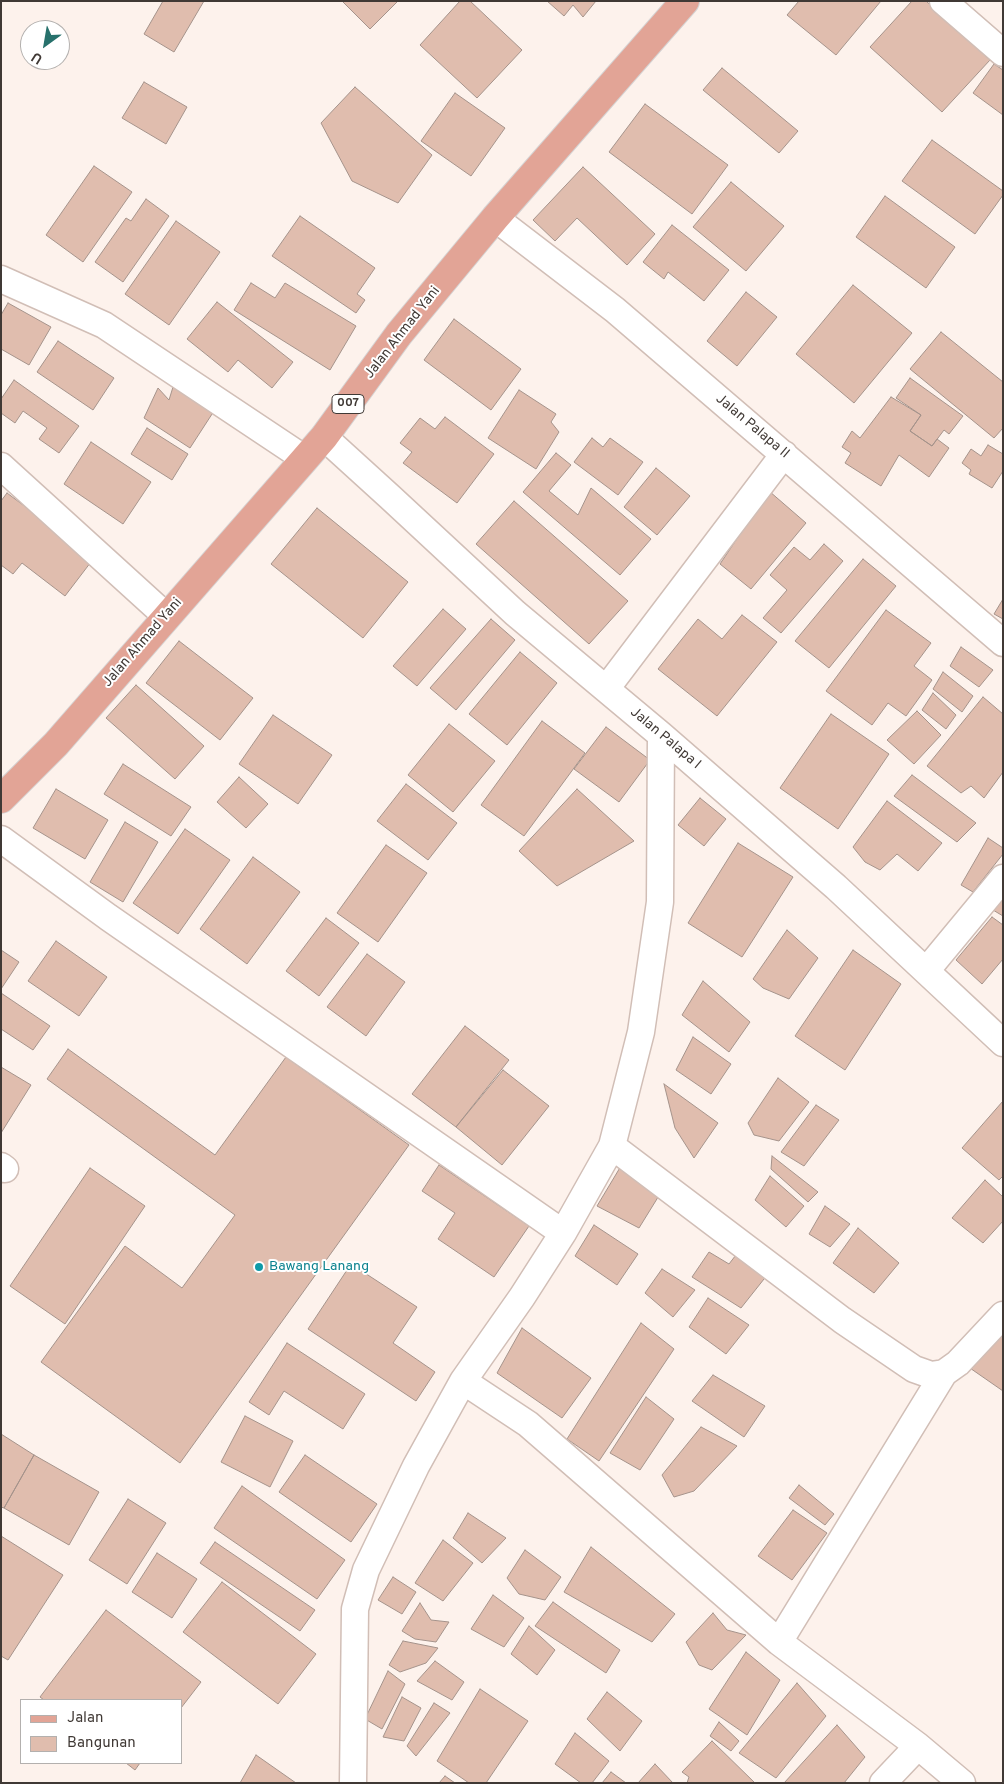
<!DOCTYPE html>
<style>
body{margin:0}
#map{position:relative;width:1004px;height:1784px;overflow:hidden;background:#fdf2ec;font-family:Overpass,sans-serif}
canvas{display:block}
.frame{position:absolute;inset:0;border:2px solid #403935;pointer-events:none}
.legend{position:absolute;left:20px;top:1699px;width:162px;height:65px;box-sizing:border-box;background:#fff;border:1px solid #b3b0ae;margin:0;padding:6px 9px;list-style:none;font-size:15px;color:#403935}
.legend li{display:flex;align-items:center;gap:10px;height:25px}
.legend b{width:25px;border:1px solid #b3b0ae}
.north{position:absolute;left:20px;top:20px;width:50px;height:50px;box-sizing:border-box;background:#fff;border:1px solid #b3b0ae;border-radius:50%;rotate:212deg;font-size:14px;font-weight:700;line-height:20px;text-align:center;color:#403935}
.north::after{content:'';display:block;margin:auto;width:18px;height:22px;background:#27716c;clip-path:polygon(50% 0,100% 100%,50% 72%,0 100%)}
</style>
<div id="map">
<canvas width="1004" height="1784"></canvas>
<div class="frame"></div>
<ul class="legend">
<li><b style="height:6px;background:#e2a496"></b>Jalan</li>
<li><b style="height:14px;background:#e0bdae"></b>Bangunan</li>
</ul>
<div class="north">U</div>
</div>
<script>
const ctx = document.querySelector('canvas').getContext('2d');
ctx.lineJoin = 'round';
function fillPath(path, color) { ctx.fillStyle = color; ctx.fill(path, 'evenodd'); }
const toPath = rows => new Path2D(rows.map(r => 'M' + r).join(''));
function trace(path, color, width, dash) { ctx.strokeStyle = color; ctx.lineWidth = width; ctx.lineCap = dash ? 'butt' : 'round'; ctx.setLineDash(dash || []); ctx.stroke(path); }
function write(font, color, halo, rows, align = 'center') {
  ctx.font = font + ' Overpass,sans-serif'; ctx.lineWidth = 4; ctx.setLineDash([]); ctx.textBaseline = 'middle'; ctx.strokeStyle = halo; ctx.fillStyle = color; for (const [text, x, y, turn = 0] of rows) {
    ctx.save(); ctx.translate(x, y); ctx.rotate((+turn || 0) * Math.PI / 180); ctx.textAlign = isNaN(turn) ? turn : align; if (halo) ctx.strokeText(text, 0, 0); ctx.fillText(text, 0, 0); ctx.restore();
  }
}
const building = toPath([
 [163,1,204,1,174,52,144,34,163,1],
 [342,1,397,1,397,2,370,29,342,1],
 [460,1,470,1,522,50,477,98,420,45,460,1],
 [547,1,596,1,583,17,573,5,564,16,547,1],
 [799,1,881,1,836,55,787,15,799,1],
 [912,1,926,1,990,60,942,112,870,47,912,1],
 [994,64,1003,70,1003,115,973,93,994,64],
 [722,68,798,131,779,153,703,90,722,68],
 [144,82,187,107,166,144,122,118,144,82],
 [355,87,432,155,398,203,352,181,321,123,355,87],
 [455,93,505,128,471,176,421,141,455,93],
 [645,104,728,165,692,214,609,152,645,104],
 [932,140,1003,191,1003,195,975,234,902,181,932,140],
 [94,166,132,192,83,262,46,235,94,166],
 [583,167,655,234,627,265,577,218,555,241,533,220,583,167],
 [731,182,784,226,746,271,693,227,731,182],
 [885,196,955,247,926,288,856,237,885,196],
 [146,199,169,216,123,282,95,262,126,218,131,221,146,199],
 [300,216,375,268,357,294,365,300,356,313,272,256,300,216],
 [176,221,220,252,169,325,125,294,176,221],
 [672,225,729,270,704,301,668,272,664,279,643,262,672,225],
 [251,283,275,298,285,283,356,326,330,370,234,310,251,283],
 [853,285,912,333,854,403,796,354,853,285],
 [746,292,777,317,737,366,707,341,746,292],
 [217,302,293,362,272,388,238,360,228,372,187,339,217,302],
 [8,303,51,327,29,365,1,349,1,315,8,303],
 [454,319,521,369,491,410,424,360,454,319],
 [941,332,1003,382,1003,428,994,438,910,369,941,332],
 [58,341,114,378,93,410,37,372,58,341],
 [910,378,963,416,949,434,944,430,932,446,910,431,921,415,896,398,910,378],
 [14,380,79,426,59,453,39,439,47,428,23,411,15,423,1,413,1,399,14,380],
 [173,387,214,411,190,448,144,418,158,388,169,400,173,387],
 [519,390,556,414,551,422,559,432,536,469,488,438,519,390],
 [891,397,921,415,910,431,932,446,937,439,949,448,929,477,899,455,881,486,845,463,851,453,842,447,852,431,860,438,891,397],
 [445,417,494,454,457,503,403,463,412,452,400,443,420,418,435,429,445,417],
 [147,428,188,454,172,480,131,454,147,428],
 [592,438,603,447,610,438,643,462,618,495,574,462,592,438],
 [91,442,151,482,123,524,64,484,91,442],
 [988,445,1003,454,1003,471,992,488,969,474,971,470,962,463,971,449,981,456,988,445],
 [556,453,571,465,549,491,578,515,591,488,651,539,620,575,523,492,556,453],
 [656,468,690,496,657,535,624,507,656,468],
 [769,491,806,523,751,589,720,564,769,491],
 [7,493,94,558,65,596,22,563,13,574,1,565,1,501,7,493],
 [514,501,628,601,589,644,476,544,514,501],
 [317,508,408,582,363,638,271,564,317,508],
 [824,544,843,561,781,633,763,618,787,590,770,575,794,547,810,560,824,544],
 [863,559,896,586,829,668,795,641,863,559],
 [1003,599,1003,619,994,614,1003,599],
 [443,609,466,629,417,686,393,666,443,609],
 [886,610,931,643,914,666,932,680,906,716,888,703,872,725,826,691,886,610],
 [742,615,777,642,717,716,658,669,698,619,722,639,742,615],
 [491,619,515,640,456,710,430,688,491,619],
 [179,641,253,698,220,740,146,683,179,641],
 [961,647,993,670,979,687,950,666,961,647],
 [520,652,557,683,507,745,469,714,520,652],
 [943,672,973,696,962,712,933,689,943,672],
 [136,685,204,746,175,779,106,718,136,685],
 [933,693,956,715,946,729,922,710,933,693],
 [983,697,1003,714,1003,772,984,798,971,786,961,793,927,766,983,697],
 [917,711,941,735,914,764,887,740,917,711],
 [831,714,889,754,838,829,780,788,831,714],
 [273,715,332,755,298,804,239,764,273,715],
 [542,721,585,753,524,836,481,805,542,721],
 [449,724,495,761,453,812,408,775,449,724],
 [606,727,650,760,619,802,574,769,606,727],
 [123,764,191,807,171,836,104,794,123,764],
 [912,775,976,823,957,842,894,796,912,775],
 [239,777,268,804,246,828,217,802,239,777],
 [406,784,457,823,428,860,377,821,406,784],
 [56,789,108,820,85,859,33,828,56,789],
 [577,789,634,841,557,886,519,851,577,789],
 [700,798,726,819,704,846,678,825,700,798],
 [887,801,942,843,918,871,897,854,880,870,865,862,853,847,887,801],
 [125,822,158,842,123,902,90,882,125,822],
 [185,829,230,860,178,934,133,903,185,829],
 [988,838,1003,848,1003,854,973,892,961,885,988,838],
 [738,843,793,877,742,957,688,923,738,843],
 [386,845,427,873,378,942,337,913,386,845],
 [253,857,300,892,247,964,200,929,253,857],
 [1003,898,1003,916,993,910,1003,898],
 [992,917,1003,925,1003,959,982,984,956,960,992,917],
 [326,918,359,943,319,996,286,971,326,918],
 [787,930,818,958,789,999,763,988,753,979,787,930],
 [56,941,107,977,79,1016,28,981,56,941],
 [1,950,19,962,1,989,1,950],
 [853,950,901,984,845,1070,795,1036,853,950],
 [367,954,405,982,366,1036,327,1007,367,954],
 [703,981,750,1022,729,1052,682,1015,703,981],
 [1,993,50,1026,33,1050,1,1029,1,993],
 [465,1026,509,1060,456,1127,412,1094,465,1026],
 [693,1037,731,1064,711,1094,676,1070,693,1037],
 [68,1049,215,1155,286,1057,409,1145,180,1463,41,1362,125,1246,182,1288,235,1215,47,1079,68,1049],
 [1,1067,31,1085,1,1133,1,1067],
 [503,1070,549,1106,502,1165,456,1127,503,1070],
 [778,1078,809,1102,779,1141,754,1135,748,1123,778,1078],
 [664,1084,718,1123,694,1158,675,1128,664,1084],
 [1003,1101,1003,1176,999,1180,962,1148,1003,1101],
 [816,1105,839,1120,804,1166,781,1152,816,1105],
 [772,1156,818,1192,808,1202,771,1169,772,1156],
 [439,1165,529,1226,494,1277,438,1239,455,1213,422,1191,439,1165],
 [621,1166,660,1194,639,1228,597,1206,621,1166],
 [90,1168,145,1206,65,1324,10,1286,90,1168],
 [770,1176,804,1206,786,1227,755,1200,770,1176],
 [985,1180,1003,1197,1003,1221,983,1243,952,1218,985,1180],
 [825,1206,850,1224,830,1247,809,1234,825,1206],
 [594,1225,638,1254,617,1285,575,1256,594,1225],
 [858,1228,899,1263,874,1293,833,1263,858,1228],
 [739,1251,768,1274,741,1308,692,1277,709,1252,729,1264,739,1251],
 [351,1264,417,1307,393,1343,435,1372,416,1401,308,1329,351,1264],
 [662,1269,695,1290,673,1317,645,1293,662,1269],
 [708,1298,749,1325,726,1354,689,1327,708,1298],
 [641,1323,674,1349,599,1461,567,1439,641,1323],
 [522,1328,591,1378,562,1418,497,1373,522,1328],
 [993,1332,1003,1337,1003,1391,967,1366,993,1332],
 [287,1343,365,1394,343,1429,284,1391,269,1415,249,1402,287,1343],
 [713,1375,765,1406,744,1437,692,1401,713,1375],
 [646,1397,674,1419,640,1470,610,1453,646,1397],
 [245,1416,293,1441,270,1487,221,1462,245,1416],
 [701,1427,737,1446,694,1491,674,1497,662,1475,701,1427],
 [1,1434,34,1455,4,1508,1,1507,1,1434],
 [34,1455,99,1492,69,1545,4,1508,34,1455],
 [305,1455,377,1504,351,1542,279,1492,305,1455],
 [799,1485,834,1514,825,1525,789,1498,799,1485],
 [242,1486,345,1560,317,1599,214,1528,242,1486],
 [128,1499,166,1523,127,1584,89,1560,128,1499],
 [793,1510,827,1533,792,1580,758,1556,793,1510],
 [468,1513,506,1538,482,1563,453,1538,468,1513],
 [1,1536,63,1575,8,1660,1,1656,1,1536],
 [443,1540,473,1563,443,1601,415,1583,443,1540],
 [215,1542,315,1610,300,1631,200,1563,215,1542],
 [591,1547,675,1614,652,1642,564,1592,591,1547],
 [525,1550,561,1577,545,1600,519,1594,507,1578,525,1550],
 [157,1553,197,1579,172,1618,132,1592,157,1553],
 [393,1577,416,1592,402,1614,378,1600,393,1577],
 [222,1582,316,1654,278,1704,183,1632,222,1582],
 [493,1595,524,1618,504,1647,471,1629,493,1595],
 [553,1602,620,1650,606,1673,535,1626,553,1602],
 [420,1603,431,1620,449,1622,436,1642,415,1639,402,1631,420,1603],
 [106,1610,201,1682,181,1708,181,1700,44,1700,40,1697,106,1610],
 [713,1613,727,1630,746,1635,712,1670,699,1665,686,1642,713,1613],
 [529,1626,555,1650,537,1675,511,1654,529,1626],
 [403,1641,438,1648,426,1663,400,1672,389,1665,403,1641],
 [746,1652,780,1680,747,1735,709,1709,746,1652],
 [435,1661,464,1682,452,1700,417,1681,435,1661],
 [388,1671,405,1684,382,1729,365,1719,388,1671],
 [797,1683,826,1716,776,1778,739,1753,797,1683],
 [480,1689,528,1721,486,1783,469,1783,437,1761,480,1689],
 [607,1692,642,1721,620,1751,587,1719,607,1692],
 [402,1697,421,1708,404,1741,383,1737,402,1697],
 [434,1703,450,1713,416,1756,407,1746,434,1703],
 [719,1722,739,1741,731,1751,710,1736,719,1722],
 [837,1725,865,1757,844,1783,784,1783,837,1725],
 [575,1733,609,1761,592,1783,581,1783,555,1764,575,1733],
 [712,1741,755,1783,687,1783,689,1777,682,1772,712,1741],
 [256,1755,296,1783,240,1783,256,1755],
 [126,1763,140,1763,135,1770,126,1763],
 [655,1764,673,1783,638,1783,655,1764],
 [611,1772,626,1783,602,1783,611,1772],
 [445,1776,455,1783,439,1783,445,1776]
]);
fillPath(building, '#e0bdae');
trace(building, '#a5938b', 1);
const minor = toPath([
 [943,1,1003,53],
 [495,218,615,310,1003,643],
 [1,279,104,325,305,459],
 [324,437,390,497,515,613,661,735,836,887,1003,1043],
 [1,466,166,616],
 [606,689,784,454],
 [661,735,660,902,641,1032,612,1146,563,1233,522,1297,463,1381,528,1424,779,1642,918,1746,962,1783],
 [1,839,108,917,563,1233],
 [926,971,1003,878],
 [612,1146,842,1320,914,1369,931,1375,944,1373],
 [1,1166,5,1169],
 [779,1642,944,1373,958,1363,1003,1315],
 [353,1783,355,1609,366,1570,416,1466,463,1381],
 [883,1783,918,1746]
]);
const primary = toPath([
 [1,799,56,744,324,437,399,334,495,218,685,1]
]);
trace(minor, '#d1beb6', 29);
trace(primary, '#d5d3d3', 30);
trace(minor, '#fff', 26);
trace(primary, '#e2a496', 28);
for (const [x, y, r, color] of [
 [259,1267,5,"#0f9aa8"]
]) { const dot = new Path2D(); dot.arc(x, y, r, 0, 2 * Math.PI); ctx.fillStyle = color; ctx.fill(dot); trace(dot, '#fff', 2); }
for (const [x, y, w] of [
 [348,404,32]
]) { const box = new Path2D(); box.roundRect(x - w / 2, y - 9.5, w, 19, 4); ctx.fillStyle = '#fff'; ctx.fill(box); trace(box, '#403935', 1); }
write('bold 12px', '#403935', null, [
 ["007",348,404]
]);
write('14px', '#403935', '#fff', [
 ["Jalan Ahmad Yani",403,333,-52],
 ["Jalan Palapa II",752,427,40],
 ["Jalan Ahmad Yani",143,643,-49],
 ["Jalan Palapa I",665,739,40]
]);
write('14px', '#0d838f', '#fff', [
 ["Bawang Lanang",269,1267]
], 'left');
</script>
